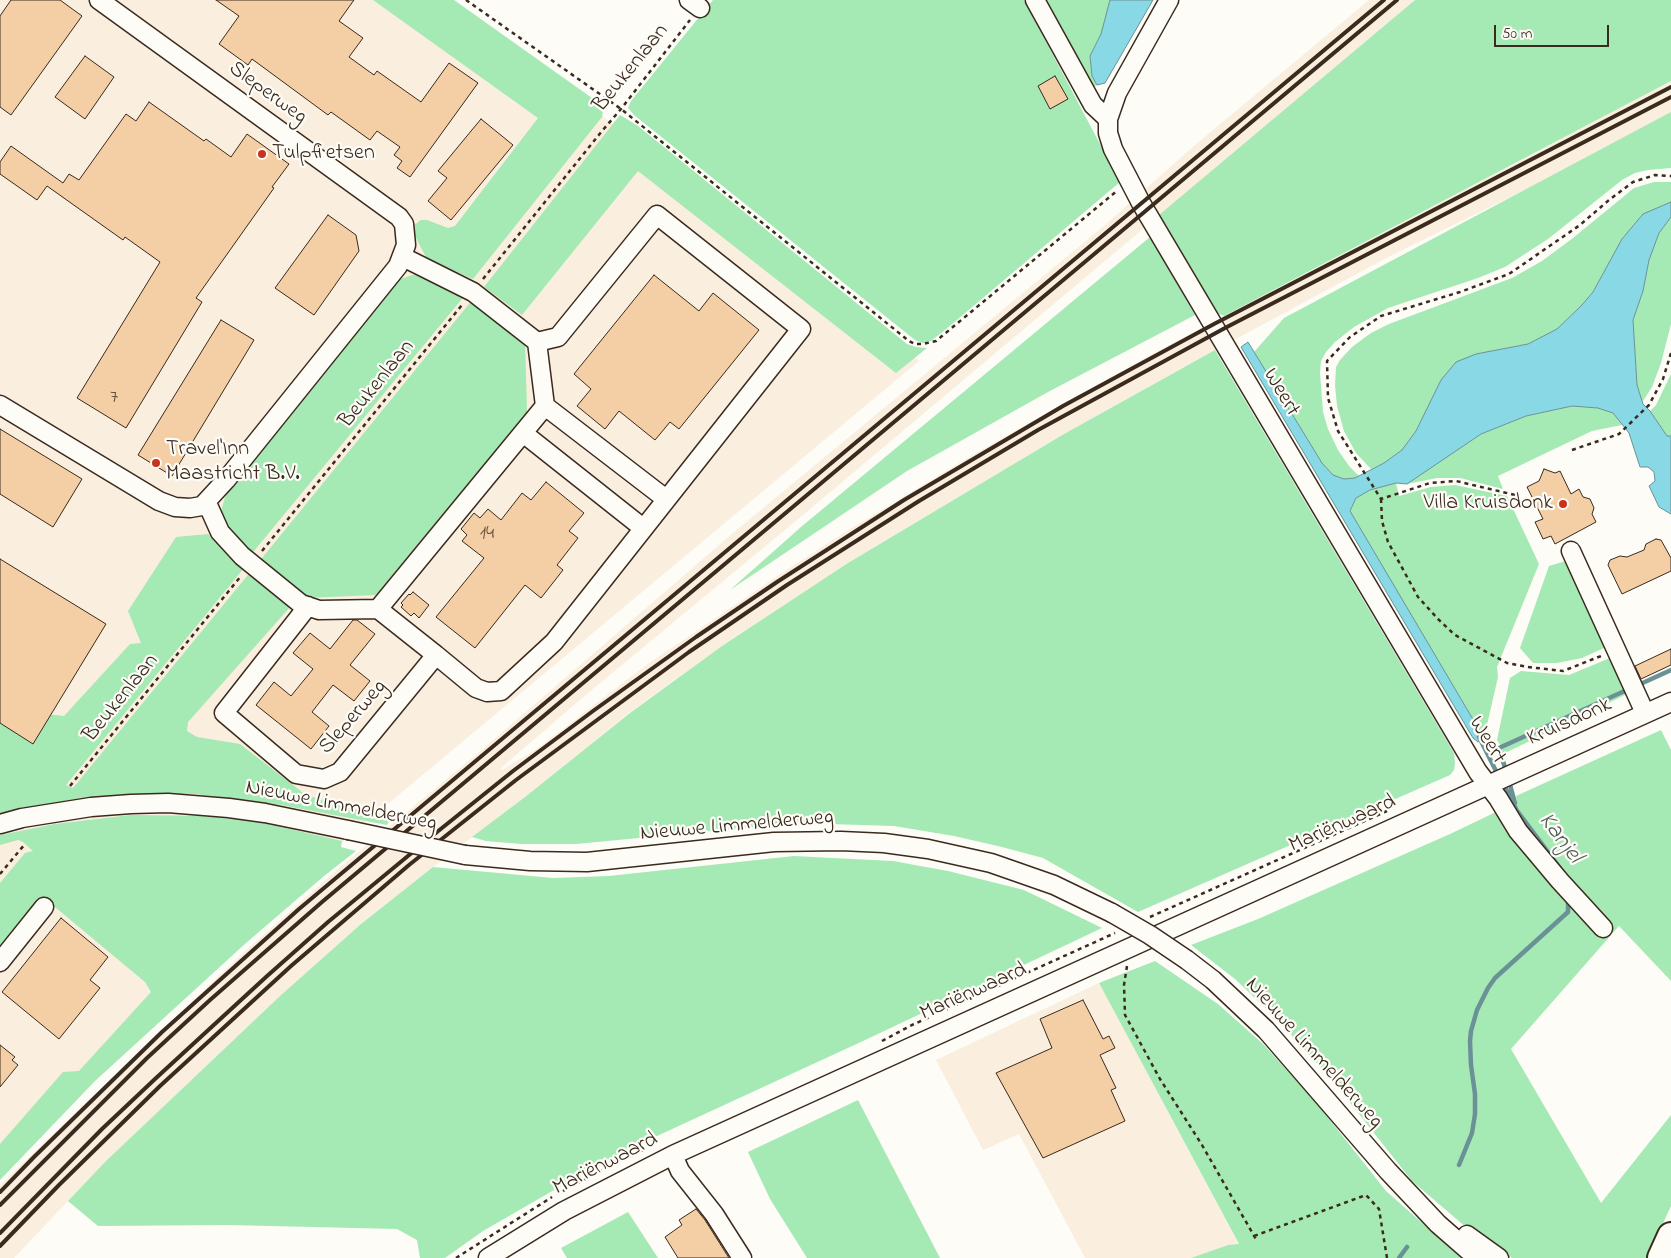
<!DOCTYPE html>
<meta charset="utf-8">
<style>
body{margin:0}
#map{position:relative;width:1671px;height:1258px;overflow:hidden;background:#fdfcf7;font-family:"Indie Flower",sans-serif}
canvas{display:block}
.scale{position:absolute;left:1494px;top:25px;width:115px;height:22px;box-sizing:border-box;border:2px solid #3b2a1e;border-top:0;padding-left:6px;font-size:15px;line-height:18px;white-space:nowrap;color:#3b2a1e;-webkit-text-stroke:4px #fdfcf7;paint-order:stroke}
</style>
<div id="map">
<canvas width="1671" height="1258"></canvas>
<div class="scale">50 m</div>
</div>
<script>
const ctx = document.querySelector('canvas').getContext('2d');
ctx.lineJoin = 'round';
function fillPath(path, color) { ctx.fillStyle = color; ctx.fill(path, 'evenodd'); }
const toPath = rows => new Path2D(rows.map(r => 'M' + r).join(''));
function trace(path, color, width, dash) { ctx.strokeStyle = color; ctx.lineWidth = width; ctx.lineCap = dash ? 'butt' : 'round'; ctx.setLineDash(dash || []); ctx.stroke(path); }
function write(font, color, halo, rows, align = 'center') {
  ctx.font = font + ' "Indie Flower",sans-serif'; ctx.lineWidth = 4.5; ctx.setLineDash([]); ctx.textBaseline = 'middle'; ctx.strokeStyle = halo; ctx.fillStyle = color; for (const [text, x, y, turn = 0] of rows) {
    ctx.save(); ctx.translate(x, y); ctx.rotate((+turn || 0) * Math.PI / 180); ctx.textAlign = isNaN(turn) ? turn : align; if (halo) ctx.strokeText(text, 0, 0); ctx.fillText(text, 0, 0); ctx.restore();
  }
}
fillPath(toPath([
 [0,0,445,0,592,108,919,361,179,978,0,1173],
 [1369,0,1415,0,803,515,582,698,501,768,502,770,538,748,645,666,779,575,845,532,976,453,1147,357,1671,81,1671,113,1537,184,1390,256,1182,368,1064,434,848,563,722,646,629,713,525,797,433,867,361,924,280,996,106,1161,14,1258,0,1258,0,1185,244,952,338,869,484,748,733,533,1105,225,1195,145],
 [1099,983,1239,1245,1228,1245,1191,1258,1085,1258,1019,1134,983,1150,936,1060]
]), '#faeede');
fillPath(toPath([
 [373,0,454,0,599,103,603,111,602,117,473,279,427,259,415,236,413,226,421,220,427,220,448,228,455,226,538,118],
 [713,0,1024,0,1120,182,945,330,931,341,923,343,915,340,634,115,628,108,631,101],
 [1043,0,1110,0,1101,34,1090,56,1092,76,1097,85,1090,89],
 [1415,0,1671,0,1671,81,1224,316,1215,312,1159,215],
 [1671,112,1671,168,1648,170,1635,173,1622,180,1548,239,1505,267,1478,278,1388,308,1354,327,1335,342,1326,352,1321,361,1320,373,1323,412,1328,429,1338,450,1349,466,1359,476,1355,478,1344,479,1333,475,1322,463,1254,352,1284,318],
 [620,115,638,126,907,344,916,347,927,348,896,373,638,171,522,315,484,287],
 [1654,182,1671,182,1671,202,1643,214,1622,239,1593,292,1581,306,1557,329,1528,344,1476,354,1441,380,1416,431,1402,450,1384,463,1371,469,1356,453,1344,431,1337,406,1335,385,1336,367,1340,360,1352,347,1371,333,1389,324,1512,278,1542,261,1573,238,1634,188],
 [1671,217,1671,324,1661,363,1652,387,1643,401,1643,404,1637,385,1633,320,1643,291,1649,260,1659,233],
 [1150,237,1195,315,1048,392,907,471,730,590,801,527],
 [412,275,427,275,466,294,249,557,226,526,221,511,226,494,398,280],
 [473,299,525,339,527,412,376,595,305,598,258,563],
 [1215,350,1454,753,1455,763,1454,770,1450,775,1138,912,1043,858,1002,847,954,836,894,826,796,823,576,844,521,844,486,841,472,837,525,797,630,713,722,646,848,563,1064,434],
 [1671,374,1671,436,1667,436,1650,411,1656,405],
 [1572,406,1598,408,1613,413,1622,425,1592,431,1498,476,1503,489,1460,478,1437,478,1407,484,1481,434,1526,416],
 [1396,483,1399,496,1431,487,1455,485,1507,496,1539,564,1497,667,1498,677,1484,738,1350,512,1356,498,1370,490],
 [208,534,244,568,66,785,73,788,252,570,291,606,188,722,187,731,197,737,240,744,306,795,349,808,392,816,387,825,281,805,195,794,129,794,80,798,0,813,0,709,64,716,130,644,141,643,128,611,176,537],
 [1569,560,1606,647,1582,658,1557,663,1533,663,1520,648,1549,566],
 [1610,658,1627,694,1503,754,1502,748,1497,740,1510,678,1521,671,1569,675],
 [1661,730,1671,750,1671,981,1619,926,1511,1049,1601,1203,1671,1115,1671,1206,1647,1258,1512,1258,1467,1228,1412,1181,1332,1080,1275,1017,1235,979,1191,945,1258,919,1450,834,1517,802,1516,796],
 [131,815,204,816,255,821,342,841,341,847,356,851,324,876,246,943,95,1081,0,1180,0,1144,63,1072,79,1071,151,992,145,982,43,897,0,953,0,883,25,853,33,851,23,842,18,840,0,845,0,835,55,824],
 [794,856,893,861,948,871,1024,890,1102,928,863,1041,644,1142,587,1171,483,1231,445,1258,420,1258,417,1240,397,1229,229,1225,98,1226,68,1201,106,1161,280,996,361,924,433,867,553,878,609,876],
 [1155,961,1218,1004,1263,1044,1314,1100,1386,1191,1462,1258,1191,1258,1228,1245,1239,1244,1099,983],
 [858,1100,940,1258,807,1258,770,1199,748,1152],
 [628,1212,658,1258,567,1258,561,1248]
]), '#a5e9b4');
const water = toPath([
 [1110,0,1153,0,1105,83,1097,85,1092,76,1090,56,1101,34,1110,0],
 [1671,202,1671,217,1659,233,1649,260,1643,291,1633,320,1637,385,1643,404,1650,411,1667,436,1671,436,1671,514,1659,507,1649,486,1655,481,1654,472,1648,467,1640,467,1629,433,1613,413,1598,408,1572,406,1526,416,1481,434,1407,484,1396,483,1370,490,1356,498,1350,511,1484,738,1478,742,1473,738,1241,347,1248,342,1322,463,1333,475,1344,479,1355,478,1384,463,1402,450,1416,431,1441,380,1456,362,1476,354,1528,344,1557,329,1581,306,1593,292,1622,239,1643,214,1671,202]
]);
fillPath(water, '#89d8e6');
trace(water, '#6a9296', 1);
trace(toPath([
 [1636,686,1671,670],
 [1479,737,1499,777],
 [1506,771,1499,748,1629,689],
 [1509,781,1515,803],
 [1503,783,1518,813],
 [1518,812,1560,868],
 [1459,1165,1472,1133,1475,1114,1475,1094,1471,1065,1470,1041,1471,1031,1477,1010,1488,988,1495,978,1568,912,1568,897],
 [1399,1258,1407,1247]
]), '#6a9296', 4.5);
const building = toPath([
 [11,0,60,0,82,16,11,115,0,107,0,16,11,0],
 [216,0,354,0,339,21,363,38,349,57,374,75,377,71,421,102,449,63,478,83,410,177,397,168,402,161,394,155,400,147,377,131,370,140,331,112,328,115,252,59,248,65,219,44,239,16,216,0],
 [85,56,114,77,85,119,55,97,85,56],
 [1055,76,1068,99,1050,109,1038,86,1055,76],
 [149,102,204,141,206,139,231,157,247,134,289,164,272,187,274,188,196,298,202,302,126,428,77,398,160,262,125,237,123,240,47,186,37,200,0,174,0,162,11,146,63,183,69,174,79,180,126,114,136,121,149,102],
 [481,119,513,145,451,220,428,201,447,178,438,171,481,119],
 [328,215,356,235,359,251,314,315,275,288,328,215],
 [654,275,699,311,713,293,759,330,679,429,670,422,655,440,619,411,605,429,577,406,591,389,574,374,654,275],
 [221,320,254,340,172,476,138,455,221,320],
 [0,429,82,479,53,527,0,494,0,429],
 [1544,469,1555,473,1560,471,1571,494,1579,489,1583,497,1590,499,1594,508,1592,514,1596,522,1555,544,1551,536,1543,539,1535,522,1543,519,1527,487,1539,481,1544,469],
 [546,482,584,513,569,531,578,538,557,565,563,570,541,598,525,585,475,648,436,617,484,558,462,541,467,535,461,529,474,513,480,518,488,509,501,520,522,493,531,500,546,482],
 [1656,539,1661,540,1671,558,1671,571,1622,594,1608,565,1610,560,1620,556,1627,557,1644,550,1646,544,1656,539],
 [0,559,106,624,33,744,0,723,0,559],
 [413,592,429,605,419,618,414,613,411,616,401,607,403,605,401,603,409,594,410,595,413,592],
 [353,620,357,620,375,634,350,665,370,681,354,701,333,685,312,712,329,726,311,749,256,705,274,682,291,696,313,669,293,653,310,633,330,649,353,620],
 [1671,649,1671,665,1641,679,1635,666,1671,649],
 [61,918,108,957,90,980,100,988,59,1039,2,992,61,918],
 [1083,1000,1103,1039,1109,1036,1115,1048,1100,1055,1116,1088,1111,1090,1125,1121,1043,1158,996,1073,1052,1048,1040,1019,1083,1000],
 [0,1045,15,1057,12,1060,18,1065,0,1087,0,1045],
 [696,1209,705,1220,729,1258,678,1258,665,1237,682,1225,679,1220,696,1209]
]);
fillPath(building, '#f4cea4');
trace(building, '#3b2a1e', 1);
const minor = toPath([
 [689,0,700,8],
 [1035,0,1093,105,1108,119],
 [1169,0,1117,93,1108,119,1108,133,1113,149,1141,203,1478,772,1498,798,1518,831,1560,881,1603,928],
 [0,405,159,501,175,507,190,508,202,506,226,480,398,266,406,245,404,224,399,217,99,0],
 [545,406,666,499],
 [523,433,643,528],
 [207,503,220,532,242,556,301,604,319,610,378,609,545,406,537,342,473,292,403,257],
 [1571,551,1645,713],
 [308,606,224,713,296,774,324,779,340,772,436,655,378,609],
 [436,655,476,688,487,692,501,691,554,642,801,329,657,215,558,337,537,342],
 [0,824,22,818,91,807,131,804,168,803,229,808,265,813,348,830],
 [465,855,530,861,587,862,774,842,841,841,884,843,928,849,991,863,1054,885,1112,913],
 [1187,960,1213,980,1266,1030,1388,1171,1438,1224,1477,1258],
 [0,962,44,907],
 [673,1155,680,1171,714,1214,742,1258],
 [1467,1235,1499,1258],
 [488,1258,564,1211,673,1155,1671,702]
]);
const highway = toPath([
 [1661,1258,1671,1236]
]);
trace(minor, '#3b2a1e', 21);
trace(highway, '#3b2a1e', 30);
trace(toPath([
 [466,0,621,109,909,341,915,344,923,344,936,341,1118,190],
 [483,279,602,131,621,109,690,20],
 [1572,450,1619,434,1649,405,1663,379,1671,353],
 [1515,495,1456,481,1430,483,1381,499,1338,431,1328,398,1327,361,1350,337,1381,316,1460,292,1509,274,1580,225,1609,200,1633,182,1655,175,1671,176],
 [1381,499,1382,521,1388,542,1418,597,1438,619,1455,635,1507,663,1528,667,1563,671,1601,656],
 [262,551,462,305],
 [70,786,241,576],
 [0,874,25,844],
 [1150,917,1387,811],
 [1127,966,1124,985,1125,1015,1160,1079,1202,1145,1257,1241],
 [882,1041,912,1025,1115,933],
 [563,1191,613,1164,645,1149],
 [1254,1236,1366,1195,1379,1209,1387,1258],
 [456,1258,552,1197]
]), '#3b2a1e', 2.5, [4, 4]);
trace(minor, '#fdfcf7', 18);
trace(highway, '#fdfcf7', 26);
trace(toPath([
 [0,1192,34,1157,162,1032,299,909,1384,0],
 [0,1205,147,1058,210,1000,322,902,1397,0],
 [0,1233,102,1129,155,1079,266,977,328,922,437,832,513,771,593,711,696,637,777,582,904,500,1063,406,1214,324,1671,87],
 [0,1246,59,1185,160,1086,291,966,409,865,516,780,689,652,787,585,919,501,1038,430,1225,328,1671,97]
]), '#3b2a1e', 4);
const minorBridge = toPath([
 [348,830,465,855],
 [1112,913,1150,935,1187,960]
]);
trace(minorBridge, '#3b2a1e', 21, []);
trace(minorBridge, '#fdfcf7', 18);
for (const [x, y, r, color] of [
 [262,154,5,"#c8321e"],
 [156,463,5,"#c8321e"],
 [1563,504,5,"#c8321e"]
]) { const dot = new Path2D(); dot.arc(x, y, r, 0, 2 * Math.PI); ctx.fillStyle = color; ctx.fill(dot); trace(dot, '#fdfcf7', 2); }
write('20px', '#695340', null, [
 ["7",114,399],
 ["14",487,535]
]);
write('22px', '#3b2a1e', '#fdfcf7', [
 ["Beukenlaan",632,69,-51],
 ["Sleperweg",267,94,36],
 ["Beukenlaan",378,385,-51],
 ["Weert",1280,393,59],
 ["Beukenlaan",122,699,-51],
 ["Sleperweg",354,718,-49],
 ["Kruisdonk",1570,723,-24],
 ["Weert",1486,741,58],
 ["Nieuwe Limmelderweg",341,807,11],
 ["Mariënwaard",1343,825,-24],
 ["Nieuwe Limmelderweg",737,827,-5],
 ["Mariënwaard",974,993,-24],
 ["Nieuwe Limmelderweg",1313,1054,48],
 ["Mariënwaard",606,1165,-27]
]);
write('22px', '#3b2a1e', '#fdfcf7', [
 ["Tulpfietsen",272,154],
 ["Travel'Inn",166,450],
 ["Maastricht B.V.",166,475],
 ["Villa Kruisdonk",1553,504,"right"]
], 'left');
write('italic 24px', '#525e5a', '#fdfcf7', [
 ["Kanjel",1559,839,53]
]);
</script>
